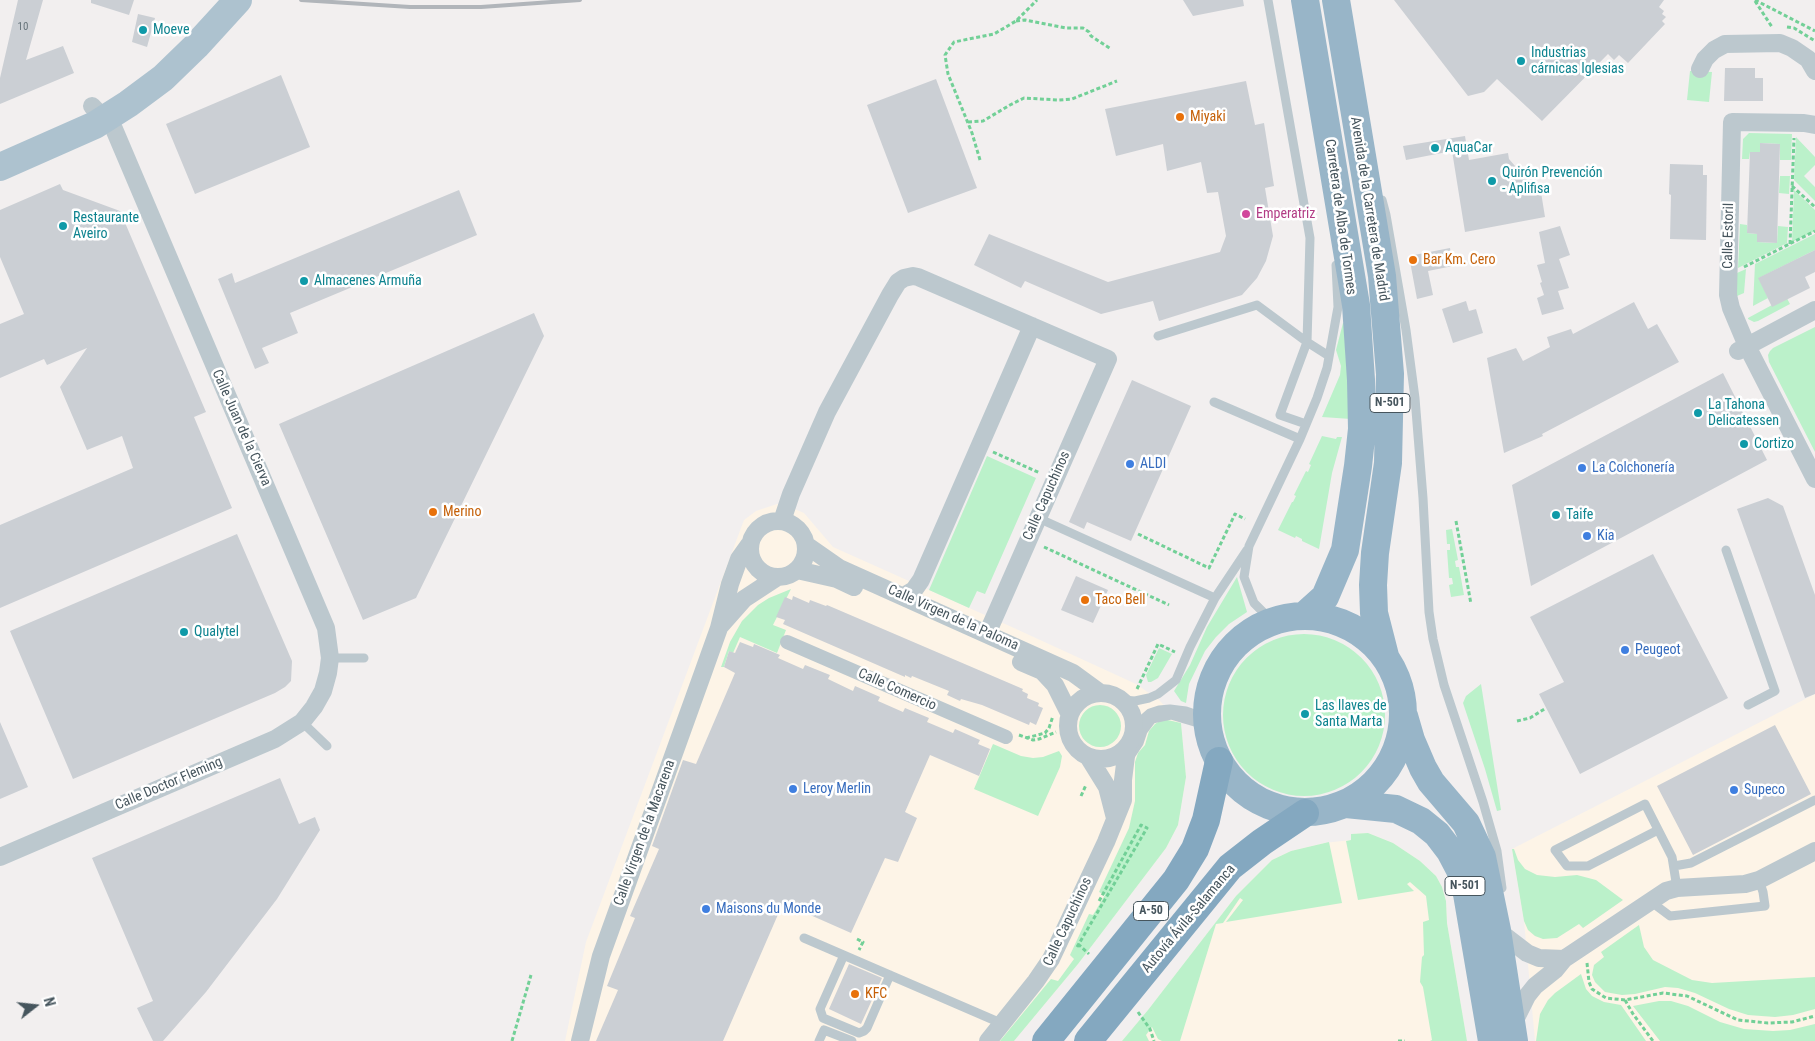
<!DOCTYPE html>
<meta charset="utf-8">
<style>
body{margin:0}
#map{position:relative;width:1815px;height:1041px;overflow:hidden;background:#f2efef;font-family:"Roboto Condensed",sans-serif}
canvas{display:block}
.north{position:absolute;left:10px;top:981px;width:50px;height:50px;-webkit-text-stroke:4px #fff;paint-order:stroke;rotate:74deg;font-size:14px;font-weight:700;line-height:20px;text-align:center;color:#46555d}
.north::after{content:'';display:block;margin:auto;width:18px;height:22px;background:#46555d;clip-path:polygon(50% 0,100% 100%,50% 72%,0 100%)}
</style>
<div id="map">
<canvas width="1815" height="1041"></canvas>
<div class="north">N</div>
</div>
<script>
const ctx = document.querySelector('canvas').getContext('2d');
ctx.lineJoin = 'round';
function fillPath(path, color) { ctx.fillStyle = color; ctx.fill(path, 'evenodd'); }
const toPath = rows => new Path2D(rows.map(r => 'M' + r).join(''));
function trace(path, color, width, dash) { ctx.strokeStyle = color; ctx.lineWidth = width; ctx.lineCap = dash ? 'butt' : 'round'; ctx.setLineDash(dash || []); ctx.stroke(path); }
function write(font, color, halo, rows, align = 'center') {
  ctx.font = font + ' "Roboto Condensed",sans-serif'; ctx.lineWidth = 5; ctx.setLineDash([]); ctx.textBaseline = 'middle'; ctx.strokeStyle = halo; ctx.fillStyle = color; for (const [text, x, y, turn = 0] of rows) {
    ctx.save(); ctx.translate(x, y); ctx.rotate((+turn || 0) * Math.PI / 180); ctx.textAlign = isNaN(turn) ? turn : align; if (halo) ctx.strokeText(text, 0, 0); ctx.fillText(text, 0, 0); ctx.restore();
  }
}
fillPath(toPath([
 [777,504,790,507,804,513,833,547,1014,628,1136,684,1159,700,1181,723,1186,777,1178,825,1166,848,1078,964,1014,1041,565,1041,586,942,744,520,756,511],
 [1815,694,1815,1041,1535,1041,1524,921,1512,849],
 [1368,833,1393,843,1420,861,1436,876,1442,887,1446,901,1447,923,1467,1041,1122,1041,1148,1010,1236,896,1272,860,1291,851,1324,843,1351,840,1351,834]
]), '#fdf4e7');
fillPath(toPath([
 [1690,71,1712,72,1709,102,1687,100],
 [1749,133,1792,134,1791,160,1780,160,1780,144,1760,143,1760,152,1750,152,1749,159,1742,159,1743,139],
 [1796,137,1815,157,1815,165,1804,176,1815,187,1815,201,1794,180],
 [1780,176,1790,176,1789,194,1779,193],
 [1794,190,1815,210,1815,231,1792,242],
 [1740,224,1747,225,1747,233,1757,234,1757,242,1777,243,1778,226,1788,227,1787,243,1738,268],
 [1815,234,1815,250,1759,278,1768,298,1753,306,1755,264],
 [1746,269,1744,293,1737,296,1737,273],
 [1782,289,1790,304,1758,321,1754,322,1748,319,1748,318,1772,305],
 [1343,323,1345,323,1351,419,1322,417,1340,375,1341,366,1336,350],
 [1815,327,1815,452,1769,362,1768,355,1770,351,1773,348],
 [1322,436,1336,439,1337,437,1342,437,1332,473,1319,549,1302,541,1302,539,1296,536,1295,538,1278,530,1292,502,1293,502,1296,496,1294,495,1306,471,1308,472,1311,465,1309,464],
 [987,456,1036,478,985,594,977,591,969,608,929,590],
 [1452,529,1458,560,1455,561,1456,567,1459,567,1464,595,1451,597,1449,585,1453,584,1452,578,1449,578,1447,550,1450,550,1450,544,1447,544,1446,530],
 [1237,577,1247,612,1229,624,1216,637,1205,651,1189,684,1186,703,1181,701,1174,691,1190,665,1207,627],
 [791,589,773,625,786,630,777,653,740,637,733,653,729,651,724,667,721,667,730,642,742,621,758,605,769,598],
 '1223 715a81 81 0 1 1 162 0a81 81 0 1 1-162 0Z',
 [1159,648,1172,654,1158,678,1151,682,1148,682,1146,675],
 [1481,684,1501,810,1497,811,1485,769,1463,703,1466,696],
 '1079 726a21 21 0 1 1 42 0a21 21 0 1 1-42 0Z',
 [1163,719,1181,723,1186,777,1178,825,1166,848,1078,964,1014,1041,1000,1041,1051,979,1058,981,1074,959,1070,955,1089,914,1093,915,1105,895,1099,892,1129,828,1135,801,1135,762,1138,753,1145,745,1149,731,1155,724],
 [993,744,1021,756,1033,758,1043,757,1059,751,1062,756,1060,767,1038,816,974,789],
 [1368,833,1393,843,1420,861,1436,876,1442,887,1446,901,1447,923,1467,1041,1430,1041,1432,1040,1423,987,1420,982,1422,957,1424,955,1423,922,1429,920,1426,896,1410,882,1407,884,1414,891,1358,900,1346,841,1351,840,1351,834],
 [1329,842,1342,903,1226,922,1243,900,1240,898,1223,923,1216,924,1180,1041,1162,1041,1158,1039,1152,1027,1146,1035,1149,1041,1122,1041,1148,1010,1236,896,1272,860,1291,851],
 [1512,849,1514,849,1518,860,1525,869,1537,875,1555,877,1577,875,1596,880,1623,900,1583,928,1579,924,1557,938,1543,939,1535,936,1528,930,1524,921],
 [1639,925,1644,947,1653,960,1692,980,1712,983,1815,977,1815,1009,1793,1015,1775,1017,1748,1015,1729,1009,1695,993,1678,988,1665,987,1635,994,1622,995,1605,992,1595,982,1592,975,1594,965,1604,957,1601,952],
 [1581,974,1586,989,1592,996,1604,1002,1621,1005,1646,1041,1536,1041,1540,1014,1548,1000,1555,993],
 [1659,1001,1671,1001,1688,1006,1720,1022,1744,1029,1773,1031,1790,1030,1815,1024,1815,1041,1660,1041,1633,1006]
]), '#bbf1ca');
fillPath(toPath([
 [18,0,43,0,26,60,63,46,74,73,0,104,0,78],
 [91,0,134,0,129,15,91,3],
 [1183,0,1243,0,1244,6,1193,16],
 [1394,0,1664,0,1659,7,1664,11,1662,14,1666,17,1662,21,1665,24,1628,63,1619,55,1614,60,1608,54,1542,121,1497,79,1484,92,1468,96],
 [138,14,155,18,147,47,132,42],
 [1725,68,1755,68,1755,78,1763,78,1763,101,1724,101],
 [281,75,310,147,195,194,166,124],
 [936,79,977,188,908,213,867,105],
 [1246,81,1255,125,1264,123,1274,186,1265,188,1273,236,1266,261,1257,278,1242,295,1159,321,1153,301,1101,314,1025,281,1021,288,974,265,989,234,1108,282,1220,252,1226,236,1218,192,1207,193,1201,162,1167,171,1163,144,1116,156,1105,109],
 [1465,136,1469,160,1508,153,1509,159,1533,187,1540,186,1545,217,1465,232,1452,151,1406,160,1403,146],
 [1760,143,1780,144,1777,243,1757,242,1757,234,1747,233,1750,152,1760,152],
 [1670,164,1703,165,1703,175,1707,175,1706,240,1670,239,1671,195,1669,194],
 [60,184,63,190,120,211,206,412,194,417,232,508,0,608,0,525,133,468,122,436,87,450,60,387,87,348,47,365,44,359,0,378,0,324,24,314,0,257,0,210],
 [459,190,477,235,290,313,298,333,262,348,269,363,255,369,218,279,232,273,235,283],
 [1560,226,1570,255,1559,259,1569,288,1558,291,1564,309,1542,315,1537,298,1544,295,1540,283,1542,282,1537,265,1545,263,1539,232],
 [1450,248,1453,266,1428,271,1433,295,1417,299,1409,256],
 [1815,250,1815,272,1805,277,1810,288,1772,307,1758,278],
 [1466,301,1469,311,1476,309,1483,333,1453,343,1442,309],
 [1634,302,1648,329,1657,324,1679,362,1542,434,1543,436,1504,453,1487,358,1516,348,1523,361,1550,347,1547,337,1571,329,1573,334],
 [534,313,544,336,416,598,363,620,279,424],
 [1723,373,1767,460,1531,586,1512,485],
 [1132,380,1191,406,1131,541,1087,522,1084,529,1069,522],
 [1768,498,1783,506,1815,595,1815,694,1805,698,1737,509],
 [237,534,292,661,291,681,285,687,275,693,73,779,10,631],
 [1653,554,1728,698,1580,774,1539,694,1564,682,1530,617],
 [1076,576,1108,590,1093,623,1061,610],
 [793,596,809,603,810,600,826,606,827,605,1023,689,1022,691,1028,694,1027,698,1039,703,1038,706,1043,708,1036,725,1030,722,1029,725,982,705,961,699,960,701,947,695,949,691,912,676,911,678,905,675,905,677,783,624,785,620,776,617,785,597,792,600],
 [740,642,753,647,754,644,780,655,778,658,803,669,805,665,830,675,828,679,853,691,855,686,880,697,878,701,903,712,905,708,929,718,927,722,953,733,955,729,980,740,978,744,990,749,979,776,930,755,905,812,917,818,898,862,885,858,851,933,783,903,723,1041,596,1041,618,990,607,986,635,918,630,916,659,849,652,846,683,760,696,764,735,673,724,667,729,651,735,653],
 [0,722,28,787,0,799],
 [1775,725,1811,794,1693,855,1657,786],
 [280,778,299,824,315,817,320,830,277,899,206,992,163,1041,153,1041,137,1008,153,1001,92,858],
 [849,964,882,978,861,1024,829,1009]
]), '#cbcfd4');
trace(toPath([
 [1755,0,1815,31],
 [1755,1,1772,27],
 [1016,21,1025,20,1066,28,1083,28,1089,32,1091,36,1111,49],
 [1787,27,1794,28,1815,41],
 [968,122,983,121,1010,105,1024,98,1059,100,1072,99,1117,81],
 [980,160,972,133,948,74,945,55,954,42,994,34,1016,21,1037,0],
 [1792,186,1815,207],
 [1790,244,1794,138],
 [1744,267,1815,231],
 [993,452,1040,473],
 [1456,521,1471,604],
 [1138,534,1209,568,1235,514,1245,519],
 [1044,547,1169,605],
 [1137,689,1158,644,1175,652],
 [1517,721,1530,718,1546,708],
 [1019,735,1033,740,1039,739,1056,732],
 [1026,738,1045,733,1049,728,1053,716],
 [1081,796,1086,785],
 [857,939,863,942,859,950],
 [1078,944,1089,954],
 [1077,947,1147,828,1141,825,1098,903],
 [1587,963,1589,982,1592,989,1606,998,1625,1000,1663,993,1687,996,1738,1020,1768,1023,1792,1022,1815,1016],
 [1625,1000,1633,1014,1653,1041],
 [1138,1012,1150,1029,1154,1041],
 [512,1041,531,975],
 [1398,1041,1405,1041]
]), '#72d097', 3, [4, 2.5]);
trace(toPath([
 [1268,0,1310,238,1307,342,1329,356],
 [1382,200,1386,215,1406,330,1415,398,1423,498,1429,612,1433,639,1444,685,1483,802,1497,851,1502,888],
 [1158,336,1257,305,1307,342,1280,415,1306,424],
 [1214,402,1300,439],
 [1038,518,1215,598],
 [1726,550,1775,691,1748,705],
 [1272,621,1254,603,1244,577,1249,546,1300,439,1317,398,1327,368,1338,307,1336,265],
 [330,658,364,658],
 [1123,700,1135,701,1149,698,1158,694,1176,680,1190,647,1215,598,1247,550],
 [302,722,327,746],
 [1134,727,1150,713,1159,710,1170,709,1186,711,1206,718],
 [1129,758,1139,743,1143,731,1152,719,1171,715,1208,726],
 [1658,830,1588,866,1567,866,1555,850,1645,804,1672,857,1677,888],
 [1674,866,1691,863,1815,800],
 [1652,900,1658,907,1670,916,1765,906,1763,892,1759,880],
 [804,938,1003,1024],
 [844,955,820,1009,823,1018,859,1033,864,1031,867,1028,890,975],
 [819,1041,824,1030,852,1041]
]), '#bcc8ce', 9);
trace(toPath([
 [787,642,1006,737]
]), '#bcc8ce', 14);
trace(toPath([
 [1700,69,1705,59,1714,50,1725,44,1780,43,1792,48,1808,59,1815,71],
 [1815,125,1804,123,1732,122,1728,295,1731,308,1747,346,1815,479],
 [1738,351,1815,310],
 '750 549a28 28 0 1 1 56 0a28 28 0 1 1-56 0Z',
 [782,521,791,494,827,412,890,295,898,282,904,278,913,276,918,277,1108,359,987,634],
 [806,545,839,568,1073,673,1099,692],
 [797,570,837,579,854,587],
 [904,596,914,590,921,580,1032,326],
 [721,625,744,599,776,578],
 [1021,662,1042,671,1055,685,1069,713],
 '1068 726a33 33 0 1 1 66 0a33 33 0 1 1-66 0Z',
 [1089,758,1107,787,1115,818],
 [0,857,275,739,302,722,314,707,323,691,328,673,330,658,326,628,114,129,92,106],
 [1497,930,1527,953,1539,958,1564,959],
 [1512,1026,1527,996,1535,986,1555,970,1564,959,1666,891,1677,888,1745,884,1759,880,1815,851],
 [580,1041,601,956,704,670,719,628,730,584,739,559,749,545],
 [988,1041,1036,981,1051,959,1106,842,1123,800,1123,780,1127,748]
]), '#bcc8ce', 18);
trace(toPath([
 [0,167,95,125,128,104,163,78,196,46,238,0]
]), '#adc2cf', 28);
trace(toPath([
 [1336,0,1382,276,1390,374,1388,463,1375,553,1373,585,1374,613,1385,656],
 [1305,615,1325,597,1345,550,1358,466,1362,429,1361,380,1356,305,1305,0],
 '1207 714a98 98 0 1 1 196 0a98 98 0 1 1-196 0Z',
 [1404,716,1411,740,1423,768,1431,782,1466,823,1482,857,1497,930,1514,1041],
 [1346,804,1396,809,1421,821,1437,834,1450,851,1460,870,1467,894,1492,1041]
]), '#98b5c8', 28);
trace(toPath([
 [1046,1041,1176,880,1195,849,1206,820,1219,761],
 [1088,1041,1230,867,1262,842,1305,813]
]), '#84a8c0', 28);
trace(toPath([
 [301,0,410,7,481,7,580,0]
]), '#b1b5ba', 4);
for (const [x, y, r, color] of [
 [143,30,5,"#0f9aa8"],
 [1521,61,5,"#0f9aa8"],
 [1180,117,5,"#e8710a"],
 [1435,148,5,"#0f9aa8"],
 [1492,181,5,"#0f9aa8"],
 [1246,214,5,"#d1479c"],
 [63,226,5,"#0f9aa8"],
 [1413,260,5,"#e8710a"],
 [304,281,5,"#0f9aa8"],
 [1698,413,5,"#0f9aa8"],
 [1744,444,5,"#0f9aa8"],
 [1130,464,5,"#3f7fe0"],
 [1582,468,5,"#3f7fe0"],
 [433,512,5,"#e8710a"],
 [1556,515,5,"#0f9aa8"],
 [1587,536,5,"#3f7fe0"],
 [1085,600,5,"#e8710a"],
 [184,632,5,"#0f9aa8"],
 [1625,650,5,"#3f7fe0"],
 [1305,714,5,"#0f9aa8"],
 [793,789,5,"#3f7fe0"],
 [1734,790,5,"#3f7fe0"],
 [706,909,5,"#3f7fe0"],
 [855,994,5,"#e8710a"]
]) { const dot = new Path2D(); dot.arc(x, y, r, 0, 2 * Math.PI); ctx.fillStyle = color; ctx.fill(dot); trace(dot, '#fff', 2); }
write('11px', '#67747b', null, [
 ["10",23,27]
]);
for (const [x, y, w] of [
 [1390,403,40],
 [1465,886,40],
 [1151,911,35]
]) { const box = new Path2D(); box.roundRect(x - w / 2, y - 9.5, w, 19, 4); ctx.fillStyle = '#fff'; ctx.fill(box); trace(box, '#46555d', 1); }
write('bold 12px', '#46555d', null, [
 ["N-501",1390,403],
 ["N-501",1465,886],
 ["A-50",1151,911]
]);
write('14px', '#0d838f', '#fff', [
 ["Moeve",153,30],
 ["Industrias",1531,53],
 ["cárnicas Iglesias",1531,69],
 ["AquaCar",1445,148],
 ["Quirón Prevención",1502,173],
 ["- Aplifisa",1502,189],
 ["Restaurante",73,218],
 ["Aveiro",73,234],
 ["Almacenes Armuña",314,281],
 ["La Tahona",1708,405],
 ["Delicatessen",1708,421],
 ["Cortizo",1754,444],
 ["Taife",1566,515],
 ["Qualytel",194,632],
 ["Las llaves de",1315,706],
 ["Santa Marta",1315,722]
], 'left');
write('14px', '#c56008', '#fff', [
 ["Miyaki",1190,117],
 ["Bar Km. Cero",1423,260],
 ["Merino",443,512],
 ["Taco Bell",1095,600],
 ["KFC",865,994]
], 'left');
write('14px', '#46555d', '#fff', [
 ["Avenida de la Carretera de Madrid",1369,209,81],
 ["Carretera de Alba de Tormes",1340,217,82],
 ["Calle Estoril",1729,236,-89],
 ["Calle Juan de la Cierva",241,428,66],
 ["Calle Capuchinos",1047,496,-66],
 ["Calle Virgen de la Paloma",953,618,24],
 ["Calle Comercio",897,690,24],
 ["Calle Doctor Fleming",169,784,-23],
 ["Calle Virgen de la Macarena",645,833,-70],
 ["Autovía Ávila-Salamanca",1189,919,-50],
 ["Calle Capuchinos",1068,922,-65]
]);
write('14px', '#b23c85', '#fff', [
 ["Emperatriz",1256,214]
], 'left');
write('14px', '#366cbe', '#fff', [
 ["ALDI",1140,464],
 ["La Colchonería",1592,468],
 ["Kia",1597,536],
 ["Peugeot",1635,650],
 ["Leroy Merlin",803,789],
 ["Supeco",1744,790],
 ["Maisons du Monde",716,909]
], 'left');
</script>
